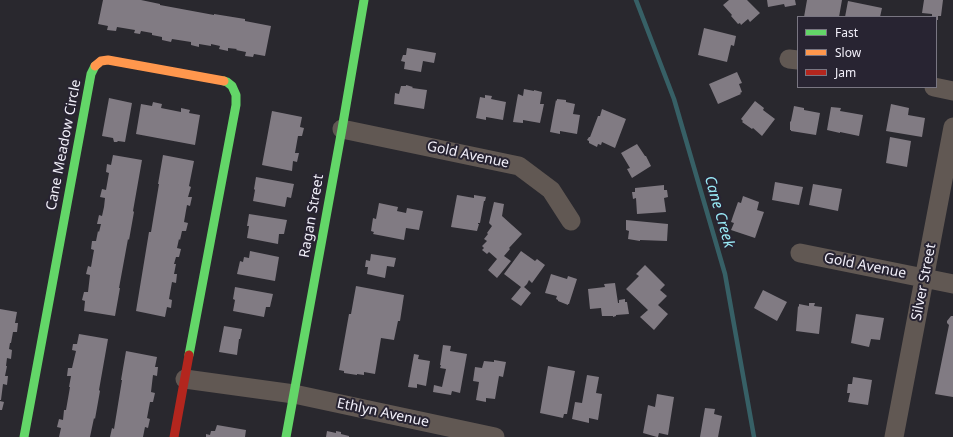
<!DOCTYPE html>
<style>
body{margin:0}
#map{position:relative;width:953px;height:437px;overflow:hidden;background:#29282e;font-family:"Noto Sans",sans-serif}
canvas{display:block}
.legend{position:absolute;left:797px;top:16px;width:140px;height:72px;box-sizing:border-box;background:#282432;border:1px solid #797682;margin:0;padding:5px 7px;list-style:none;font-size:12px;color:#f2f0fa}
.legend li{display:flex;align-items:center;gap:8px;height:20px}
.legend b{width:20px;border:1px solid #797682}
</style>
<div id="map">
<canvas width="953" height="437"></canvas>
<ul class="legend">
<li><b style="height:5px;background:#63d668"></b>Fast</li>
<li><b style="height:5px;background:#ff974d"></b>Slow</li>
<li><b style="height:5px;background:#b3261e"></b>Jam</li>
</ul>
</div>
<script>
const ctx = document.querySelector('canvas').getContext('2d');
ctx.lineJoin = 'round';
const toPath = rows => new Path2D(rows.map(r => 'M' + r).join(''));
function trace(path, color, width, dash) { ctx.strokeStyle = color; ctx.lineWidth = width; ctx.lineCap = dash ? 'butt' : 'round'; ctx.setLineDash(dash || []); ctx.stroke(path); }
function fillPath(path, color) { ctx.fillStyle = color; ctx.fill(path, 'evenodd'); }
function write(font, color, halo, rows, align = 'center') {
  ctx.font = font + ' "Noto Sans",sans-serif'; ctx.lineWidth = 4; ctx.setLineDash([]); ctx.textBaseline = 'middle'; ctx.strokeStyle = halo; ctx.fillStyle = color; for (const [text, x, y, turn = 0] of rows) {
    ctx.save(); ctx.translate(x, y); ctx.rotate((+turn || 0) * Math.PI / 180); ctx.textAlign = isNaN(turn) ? turn : align; if (halo) ctx.strokeText(text, 0, 0); ctx.fillText(text, 0, 0); ctx.restore();
  }
}
trace(toPath([
 [636,0,674,99,725,274,754,437]
]), '#376066', 4.5);
fillPath(toPath([
 [103,0,141,0,160,4,160,5,214,15,214,14,245,19,245,21,271,26,265,56,254,54,253,57,245,56,246,52,236,50,237,49,228,48,228,51,219,49,220,46,211,44,211,46,199,44,199,47,191,45,191,42,172,39,171,42,162,40,162,37,152,35,152,33,141,31,140,34,134,33,135,30,117,27,116,31,107,30,108,26,98,24],
 [729,0,747,0,760,13,750,22,748,19,741,25,740,23,738,24,731,16,732,15,723,5],
 [767,0,795,0,796,5,785,7,784,4,768,7],
 [807,0,842,0,839,17,804,17],
 [924,0,943,0,941,16,938,16,938,20,936,20,936,17,932,17,932,14,922,13],
 [848,1,882,8,880,17,845,17],
 [704,28,736,36,734,46,731,45,727,62,698,55],
 [407,48,436,53,434,63,423,61,421,72,404,69,405,62,401,61,403,55,406,55],
 [737,72,742,83,739,84,742,92,740,93,741,94,718,104,709,84],
 [406,85,413,87,412,88,427,90,424,109,394,104,395,93,399,94,401,86,406,86],
 [524,89,534,91,534,90,542,92,540,104,544,104,540,123,523,120,523,123,513,122,518,94,523,96],
 [485,95,492,96,491,99,506,102,503,120,486,117,486,120,476,118,480,97,485,98],
 [109,98,132,103,125,142,118,141,117,142,114,142,113,138,102,136],
 [557,99,566,100,566,102,575,104,573,114,580,115,577,134,560,131,560,134,550,132,556,100,557,101],
 [755,101,764,108,763,110,775,119,762,136,753,128,752,129,742,122,743,121,741,119],
 [153,102,162,104,161,108,181,112,181,108,190,110,189,113,200,115,195,145,136,134,141,104,152,106],
 [891,104,909,108,908,115,925,118,922,137,886,131],
 [794,106,804,108,804,110,820,113,816,135,791,131,791,130,790,130,790,122,791,121],
 [831,107,841,108,840,111,863,115,859,136,840,132,840,133,827,130],
 [602,109,626,119,615,148,602,142,601,145,598,144,597,147,589,143,589,141,587,140,589,137,590,137,598,116,600,116],
 [272,111,302,117,300,127,304,128,302,136,298,136,295,153,299,153,297,162,293,161,292,171,262,165],
 [890,137,911,141,907,167,886,163],
 [637,144,645,156,646,156,651,166,632,178,627,169,630,168,621,153],
 [113,155,142,160,133,211,134,212,129,240,128,239,119,288,120,288,115,316,84,311,85,301,82,300,84,292,88,292,90,275,86,274,88,266,91,267,94,250,91,249,92,241,96,241,98,231,99,232,101,224,97,224,99,215,102,216,104,207,105,198,100,197,102,189,106,190,109,173,106,172,107,164,111,165],
 [163,155,194,161,189,186,191,187,188,197,192,197,190,206,187,205,184,222,188,223,186,231,182,231,180,240,179,239,177,248,181,249,179,257,176,257,174,264,176,264,174,274,177,274,176,283,172,282,169,299,172,300,171,308,167,307,165,317,136,311,149,232,151,232,159,184,158,184],
 [256,177,294,184,291,198,287,197,285,207,253,201,255,190,254,189],
 [775,182,803,187,799,205,772,200],
 [813,184,842,189,838,211,809,205],
 [664,185,664,190,667,190,668,197,664,198,666,212,637,214,636,198,633,199,632,192,635,192,635,188],
 [457,195,474,198,474,195,486,197,485,201,484,201,480,223,478,223,478,224,479,224,477,231,451,227],
 [743,196,759,202,757,210,764,212,755,238,731,230,734,223,731,222,733,216,738,202,741,203],
 [494,202,504,204,502,216,522,234,509,248,510,249,504,256,511,261,497,278,488,270,497,259,489,252,487,254,482,250,484,248,482,246,487,241,484,239,488,234,487,233,492,226,489,223],
 [379,203,398,207,397,211,406,213,407,208,423,211,419,230,406,228,404,240,373,234,374,232,371,231,373,218,376,219],
 [249,214,287,220,284,234,279,234,278,244,247,238,249,226,247,226],
 [626,220,668,224,667,241,640,240,640,241,628,239,629,231,626,230],
 [250,251,279,257,275,281,237,274,240,261,243,262,244,257,249,258],
 [521,251,535,261,537,259,545,265,532,283,529,280,527,284,524,287,531,293,521,306,511,299,521,287,504,274],
 [371,254,396,258,394,267,387,266,385,278,367,274,368,267,365,267,366,260,370,261],
 [645,265,665,285,660,290,667,296,658,305,668,314,654,330,640,317,648,310,626,289,639,276,636,274],
 [551,274,567,279,568,276,577,279,569,304,568,304,568,305,558,301,558,300,556,299,557,296,545,293],
 [615,283,618,303,619,303,619,300,625,299,625,302,627,302,629,314,616,315,616,316,613,317,613,316,602,316,601,308,590,309,588,289,605,287,604,284],
 [356,286,404,295,400,321,398,321,394,340,381,338,375,374,364,372,364,375,357,374,357,375,344,373,344,371,339,370,349,314,351,314],
 [235,287,273,294,270,307,266,307,264,317,233,311,235,300,233,299],
 [763,290,787,302,777,321,754,308],
 [809,303,815,303,814,306,822,307,819,334,796,331,798,306,799,307,799,304,809,306],
 [0,309,17,312,15,323,18,323,17,332,13,332,11,343,10,343,9,349,12,350,11,359,7,358,6,366,7,366,5,376,8,376,7,385,3,384,1,400,0,400],
 [856,314,884,318,880,340,871,339,869,347,851,343],
 [951,316,953,316,953,397,935,394,949,325,947,323,947,321],
 [224,326,242,329,240,339,239,339,237,355,219,352],
 [79,334,108,339,99,390,100,391,95,419,94,418,90,437,59,437,61,428,57,427,59,419,63,420,64,410,66,410,70,387,69,387,71,376,67,376,68,368,72,368,76,351,72,350,73,344,77,344],
 [443,345,451,346,450,351,467,354,460,393,452,391,451,395,433,392,434,385,442,387,446,369,440,368,441,365,440,365],
 [126,351,157,357,155,367,158,367,157,376,153,375,151,392,155,393,153,402,150,402,147,418,150,419,148,428,145,427,143,437,110,437,112,428,114,429,122,380,121,380],
 [414,354,419,355,418,359,430,361,426,386,417,384,417,388,408,387],
 [494,360,506,362,503,377,499,376,495,399,486,398,486,402,476,400,479,382,473,381,475,367,482,368,484,361,494,362],
 [548,366,575,371,567,414,564,414,563,418,540,413],
 [587,375,599,377,596,393,602,394,598,420,589,418,589,423,572,419,575,402,582,403],
 [853,377,872,380,868,405,848,402,850,393,847,393,848,384,852,384],
 [657,394,674,397,668,435,659,433,658,437,657,437,643,433,648,405,655,407],
 [0,401,4,402,2,410,0,410],
 [705,408,715,409,714,414,722,416,718,437,700,437],
 [217,425,246,430,245,437,206,437,206,434,210,435,211,431,215,431],
 [327,431,336,433,336,431,341,432,341,434,349,436,349,437,326,437]
]), '#817b83');
trace(toPath([
 [789,59,798,60],
 [934,87,953,91],
 [342,129,519,166,551,190,571,221],
 [800,253,953,284],
 [185,379,294,394,495,437],
 [894,437,953,127]
]), '#615853', 19);
trace(toPath([
 [189,355,236,105,236,95,232,86,227,82,224,81],
 [24,437,91,74,95,66],
 [286,437,342,129,364,0]
]), '#63d668', 9);
trace(toPath([
 [95,66,101,61,108,60,224,81]
]), '#ff974d', 9);
trace(toPath([
 [174,437,189,355]
]), '#b3261e', 9);
write('14px', '#f2f0fa', '#282432', [
 ["Cane Meadow Circle",64,145,-79],
 ["Gold Avenue",468,155,12],
 ["Ragan Street",312,216,-80],
 ["Gold Avenue",865,266,11],
 ["Silver Street",924,282,-79],
 ["Ethlyn Avenue",383,413,12]
]);
write('italic 15px', '#98e9f5', '#282432', [
 ["Cane Creek",719,212,74]
]);
</script>
